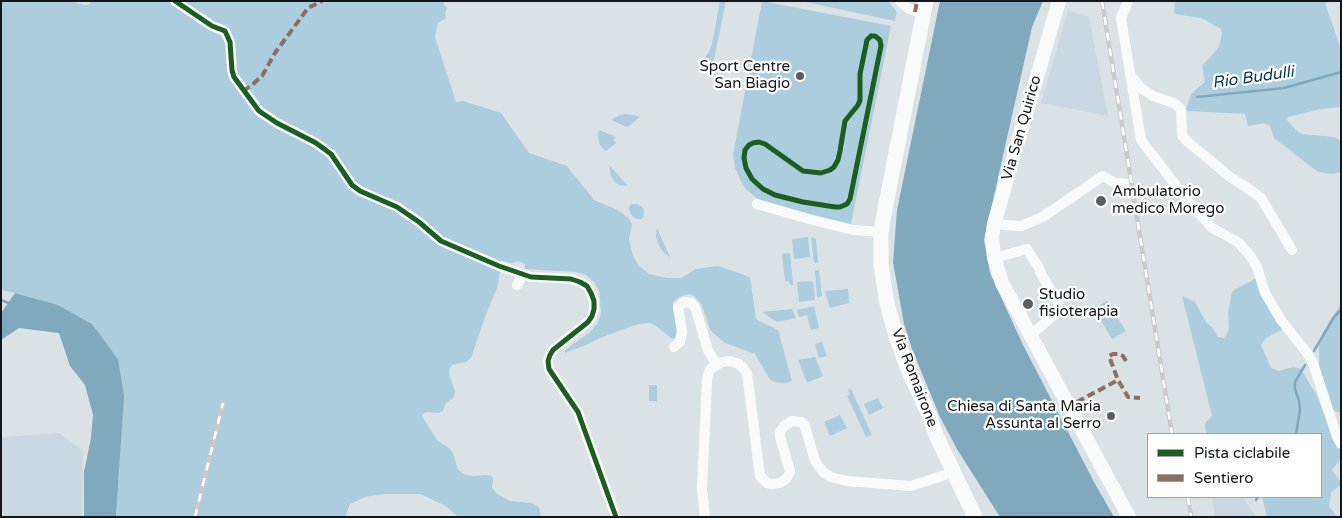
<!DOCTYPE html>
<style>
body{margin:0}
#map{position:relative;width:1342px;height:518px;overflow:hidden;background:#dae2e6;font-family:"Varela Round",sans-serif}
canvas{display:block}
.frame{position:absolute;inset:0;border:2px solid #13171a;pointer-events:none}
.legend{position:absolute;left:1147px;top:433px;width:175px;height:65px;box-sizing:border-box;background:#fff;border:1px solid #a1a2a3;margin:0;padding:6px 9px;list-style:none;font-size:15px;color:#13171a}
.legend li{display:flex;align-items:center;gap:10px;height:25px}
.legend b{width:25px;border:1px solid #a1a2a3}
</style>
<div id="map">
<canvas width="1342" height="518"></canvas>
<div class="frame"></div>
<ul class="legend">
<li><b style="height:6px;background:#1b5e20"></b>Pista ciclabile</li>
<li><b style="height:6px;background:#8d6e63"></b>Sentiero</li>
</ul>
</div>
<script>
const ctx = document.querySelector('canvas').getContext('2d');
ctx.lineJoin = 'round';
function fillPath(path, color) { ctx.fillStyle = color; ctx.fill(path, 'evenodd'); }
const toPath = rows => new Path2D(rows.map(r => 'M' + r).join(''));
function trace(path, color, width, dash) { ctx.strokeStyle = color; ctx.lineWidth = width; ctx.lineCap = dash ? 'butt' : 'round'; ctx.setLineDash(dash || []); ctx.stroke(path); }
function write(font, color, halo, rows, align = 'center') {
  ctx.font = font + ' "Varela Round",sans-serif'; ctx.lineWidth = 4.5; ctx.setLineDash([]); ctx.textBaseline = 'middle'; ctx.strokeStyle = halo; ctx.fillStyle = color; for (const [text, x, y, turn = 0] of rows) {
    ctx.save(); ctx.translate(x, y); ctx.rotate((+turn || 0) * Math.PI / 180); ctx.textAlign = isNaN(turn) ? turn : align; if (halo) ctx.strokeText(text, 0, 0); ctx.fillText(text, 0, 0); ctx.restore();
  }
}
fillPath(toPath([
 [1068,11,1089,17,1108,116,1041,103],
 [59,433,83,451,82,517,6,517,1,511,1,437],
 [1212,497,1243,497,1256,517,1215,517]
]), '#c9d8e1');
fillPath(toPath([
 [1,1,72,1,80,4,87,5,93,1,442,1,447,8,445,13,446,18,438,23,435,37,456,102,463,101,501,113,529,153,567,166,594,200,618,210,628,218,632,224,629,238,633,256,639,266,649,274,667,278,681,278,696,269,718,266,750,277,756,319,778,330,792,381,786,383,774,382,769,378,755,354,725,343,718,337,710,330,702,305,694,296,689,294,679,297,673,302,673,309,677,328,676,337,672,339,656,326,650,323,639,324,624,329,600,338,586,345,565,353,565,351,572,345,589,333,597,324,601,314,600,300,599,291,594,282,586,275,576,272,525,269,525,264,518,261,512,263,502,261,497,288,485,317,471,358,466,362,452,365,449,370,450,378,455,391,454,397,445,404,443,411,439,413,426,412,422,415,424,420,438,441,449,448,453,453,458,470,465,475,474,476,486,475,491,476,493,478,492,488,497,494,510,501,532,503,539,507,541,517,458,517,444,505,420,494,383,494,365,497,350,504,345,517,116,517,120,461,118,359,92,324,58,305,15,293,1,290],
 [720,1,726,1,711,74,702,72,698,68,709,51,712,44],
 [762,1,891,26,851,224,782,210,760,201,746,189,741,181,735,168,733,155],
 [801,1,888,1,897,12,895,21],
 [1175,1,1326,1,1326,6,1341,49,1341,107,1321,109,1288,117,1287,120,1298,132,1302,134,1335,137,1341,142,1341,172,1332,174,1318,172,1274,138,1270,126,1265,123,1248,126,1245,114,1188,111,1186,109,1191,94,1205,82,1202,66,1219,47,1222,33,1221,29,1201,18,1175,14,1174,12],
 [624,114,634,115,640,117,627,127,611,120,618,116],
 [599,130,616,137,613,140,616,143,606,151,602,148,599,143,598,136],
 [609,165,628,186,619,185,614,181,611,176],
 [631,204,637,204,641,206,644,209,644,214,642,219,637,219,633,217,630,213,629,208],
 [657,228,670,257,665,254,659,246,656,236],
 [808,237,810,257,794,259,792,239],
 [811,237,816,239,818,263,814,263],
 [790,253,793,285,790,285,789,281,785,281,782,254],
 [819,270,822,296,817,297,815,271],
 [1255,279,1258,281,1281,326,1282,330,1266,338,1261,345,1271,368,1279,371,1293,367,1301,369,1317,396,1334,440,1341,449,1341,458,1332,470,1341,482,1340,486,1331,492,1329,506,1337,517,1267,517,1262,497,1321,497,1321,434,1208,434,1206,432,1205,428,1206,422,1212,416,1182,296,1195,302,1207,324,1212,327,1218,337,1224,338,1227,334,1229,327,1228,313,1232,292,1234,290],
 [813,281,815,300,799,302,797,282],
 [848,289,849,303,830,308,825,291],
 [1107,301,1126,331,1112,339,1094,309],
 [1340,305,1341,305,1341,413,1331,410,1319,373,1319,348,1322,334],
 [814,306,819,328,811,330,807,315,799,317,797,310],
 [792,309,796,318,777,322,762,312],
 [822,342,827,356,819,358,815,344],
 [815,357,823,376,807,383,798,360],
 [649,385,657,385,657,401,649,401],
 [851,389,872,435,866,437,847,396,850,394,848,390],
 [878,398,883,408,869,415,864,404],
 [840,415,847,428,830,436,824,422]
]), '#accdde');
fillPath(toPath([
 [940,1,1043,1,1032,27,984,240,990,273,1022,343,1094,482,1114,517,1000,517,957,449,940,417,912,349,904,324,893,262,897,210],
 [15,293,58,305,92,324,118,359,124,396,116,517,84,517,84,472,91,438,93,415,85,385,70,366,59,333,19,328,1,340,1,313]
]), '#80a9be');
trace(toPath([
 [1197,97,1284,88,1341,72],
 [1,300,11,304],
 [1314,351,1334,317,1341,310],
 [1296,434,1300,410,1299,401,1295,389,1295,382,1305,365],
 [1256,500,1258,497]
]), '#80a9be', 2.5);
trace(toPath([
 [175,1,212,26,225,31,230,42,232,70,234,77,259,111,277,123,316,143,331,154,352,185,360,191,397,207,419,222,441,241,499,266,531,277,571,279,580,282,587,286,591,293,594,301,594,309,592,316,588,322,553,350,550,355,548,361,549,369,578,412,616,517],
 [900,1,908,8,924,14],
 [1128,1,1121,18,1141,140,1191,205,1207,222,1211,227,1239,243,1251,257,1257,267,1265,293,1281,320,1307,353,1313,363,1337,437,1341,444],
 [1130,74,1142,89,1153,96,1174,103,1181,109,1182,135,1188,142,1230,177,1252,191,1261,198,1292,250],
 [757,204,809,219,853,230,881,232],
 [994,224,1021,226,1031,222,1044,216,1103,176,1115,183,1128,184],
 [994,257,1002,256,1027,249,1039,268,1040,272,1057,301,1059,307,1056,313,1031,335],
 [517,285,523,274],
 [674,347,680,342,682,332,678,307,684,302,691,303,695,307,708,350,716,364],
 [705,517,702,489,707,380,709,371,712,368,722,362,730,361,739,364,743,368,747,373,760,476,767,483,772,484,779,483,785,480,788,476,790,471,780,437,780,432,784,426,792,421,801,422,805,426,815,461,824,473,831,477,847,481,911,486,954,472]
]), '#f9fbfb', 10);
trace(toPath([
 [1059,1,994,224,992,237,994,257,1002,283,1012,301,1129,517]
]), '#f9fbfb', 14);
trace(toPath([
 [926,1,884,214,881,232,881,264,886,299,895,333,907,367,930,417,936,435,975,517]
]), '#f9fbfb', 15);
const rail = toPath([
 [1102,1,1172,434],
 [1188,497,1191,517],
 [195,517,223,403]
]);
trace(rail, '#c8cacc', 4.5);
trace(rail, '#fff', 2.5, [8]);
trace(toPath([
 [915,12,917,1],
 [243,91,252,85,262,76,275,53,308,8,322,1],
 [1126,361,1123,356,1119,354,1113,354,1109,356,1118,380,1128,397,1140,398],
 [1077,402,1118,380]
]), '#8d6e63', 4, [8, 4]);
trace(toPath([
 [175,1,212,26,225,31,230,42,232,70,234,77,259,111,277,123,316,143,331,154,352,185,360,191,397,207,419,222,441,241,499,266,531,277,571,279,580,282,587,286,591,293,594,301,594,309,592,316,588,322,553,350,550,355,548,361,549,369,578,412,616,517],
 [871,36,875,36,880,40,881,46,850,199,847,204,840,207,835,207,803,202,775,195,763,189,752,179,746,168,744,158,745,150,749,145,753,143,759,142,765,144,803,171,821,173,830,170,834,167,838,160,840,151,845,121,858,105,860,100,860,74,867,40,871,36]
]), '#1b5e20', 5);
for (const [x, y, r, color] of [
 [800,76,5,"#595e61"],
 [1101,201,6,"#595e61"],
 [1028,304,6,"#595e61"],
 [1111,416,5,"#595e61"]
]) { const dot = new Path2D(); dot.arc(x, y, r, 0, 2 * Math.PI); ctx.fillStyle = color; ctx.fill(dot); trace(dot, '#fff', 2); }
write('15px', '#13171a', '#fff', [
 ["Sport Centre",790,67],
 ["San Biagio",790,84],
 ["Ambulatorio",1112,192,"left"],
 ["medico Morego",1112,209,"left"],
 ["Studio",1039,295,"left"],
 ["fisioterapia",1039,312,"left"],
 ["Chiesa di Santa Maria",1101,407],
 ["Assunta al Serro",1101,424]
], 'right');
write('15px', '#13171a', '#fff', [
 ["Via San Quirico",1022,128,-74],
 ["Via Romairone",914,378,69]
]);
write('italic 16px', '#03374b', '#fff', [
 ["Rio Budulli",1253,78,-8]
]);
</script>
